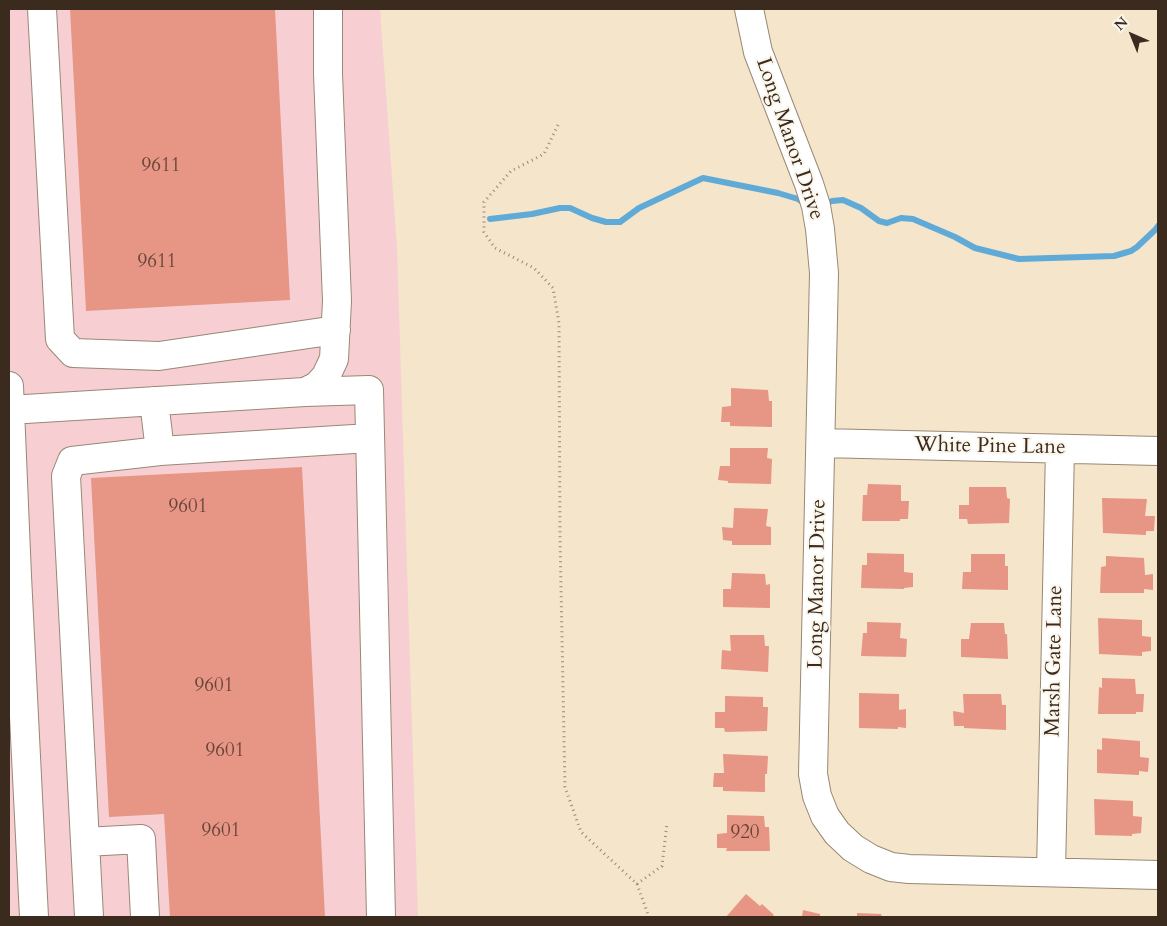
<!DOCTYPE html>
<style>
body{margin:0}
#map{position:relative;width:1167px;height:926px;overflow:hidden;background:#f4e5cb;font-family:Cardo,serif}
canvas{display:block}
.frame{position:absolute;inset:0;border:10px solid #3b2a1e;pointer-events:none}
.north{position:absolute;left:1107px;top:10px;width:50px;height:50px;-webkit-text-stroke:4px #fbf7ec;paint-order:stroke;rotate:316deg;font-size:14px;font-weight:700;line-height:20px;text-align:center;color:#3b2a1e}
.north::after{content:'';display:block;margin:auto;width:18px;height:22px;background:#3b2a1e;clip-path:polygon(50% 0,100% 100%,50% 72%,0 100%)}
</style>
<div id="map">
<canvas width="1167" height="926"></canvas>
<div class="frame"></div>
<div class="north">N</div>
</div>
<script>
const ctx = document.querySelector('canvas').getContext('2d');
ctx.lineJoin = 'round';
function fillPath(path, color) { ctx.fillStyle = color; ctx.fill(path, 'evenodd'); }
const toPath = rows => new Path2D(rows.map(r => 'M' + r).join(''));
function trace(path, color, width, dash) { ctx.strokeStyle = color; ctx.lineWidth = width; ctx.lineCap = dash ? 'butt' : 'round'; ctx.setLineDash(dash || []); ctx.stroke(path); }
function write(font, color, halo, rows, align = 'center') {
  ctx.font = font + ' Cardo,serif'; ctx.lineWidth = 4; ctx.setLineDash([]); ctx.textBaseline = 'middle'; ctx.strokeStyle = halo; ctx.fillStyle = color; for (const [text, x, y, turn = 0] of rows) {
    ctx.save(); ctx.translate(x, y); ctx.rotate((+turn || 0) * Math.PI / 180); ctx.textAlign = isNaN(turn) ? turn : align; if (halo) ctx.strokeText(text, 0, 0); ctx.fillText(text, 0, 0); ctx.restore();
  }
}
fillPath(toPath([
 [9,9,380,9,397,248,418,917,9,917]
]), '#f7cfd3');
trace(toPath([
 [822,205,832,201,843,200,861,208,879,221,887,223,901,218,913,219,955,237,975,248,1019,259,1114,256,1131,251,1137,247,1155,230,1158,226],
 [490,219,532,214,560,208,570,208,592,218,606,222,620,222,639,208,703,178,778,193,798,199,807,205]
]), '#5faad7', 6);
fillPath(toPath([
 [70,9,275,9,290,300,86,311],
 [731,388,768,390,769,401,772,401,772,427,730,426,730,422,721,422,722,407,731,406],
 [730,448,768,448,767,458,772,459,771,484,728,483,728,481,718,480,720,466,730,466],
 [302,467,325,917,170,917,164,814,109,817,91,478],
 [868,484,901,485,901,501,909,501,908,519,900,519,900,521,862,521,863,495,867,495],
 [969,487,1006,487,1007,498,1010,499,1009,523,968,524,967,519,959,519,959,505,969,505],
 [1102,498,1147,499,1145,516,1155,516,1154,531,1146,531,1146,535,1103,533],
 [734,508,768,509,766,526,771,527,771,545,732,545,732,541,723,540,722,527,733,528],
 [867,553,904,554,904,572,913,573,913,587,904,588,904,589,861,588,862,565,867,565],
 [971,554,1005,554,1005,566,1008,566,1008,590,962,589,963,572,971,572],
 [1106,556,1144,558,1145,575,1153,574,1153,590,1144,589,1144,593,1100,593,1101,567,1106,566],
 [732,573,765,574,766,585,770,584,770,608,723,607,723,589,731,589],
 [1098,618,1142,620,1142,636,1151,637,1151,651,1142,652,1142,656,1099,654],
 [867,622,901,623,900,638,907,639,906,657,861,656,863,633,867,633],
 [971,623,1004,623,1005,634,1007,634,1008,659,961,657,961,639,969,639],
 [730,635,764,635,765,646,769,646,768,672,721,669,722,650,731,651],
 [1102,678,1135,679,1136,694,1144,694,1143,712,1136,712,1136,714,1098,714,1099,687,1102,688],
 [859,693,899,694,899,710,906,709,906,728,898,727,898,729,859,728],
 [963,694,1001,694,1002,705,1006,705,1006,730,964,728,964,726,954,726,953,711,964,713],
 [725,696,763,697,763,707,768,707,767,731,725,732,724,728,715,728,715,712,725,712],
 [1102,738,1140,741,1140,757,1149,758,1148,772,1139,771,1139,775,1097,773,1097,749,1102,750],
 [723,754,768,756,767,774,765,774,765,792,723,791,723,787,713,787,714,773,724,773],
 [1094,799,1133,801,1133,816,1142,817,1141,833,1132,834,1132,836,1095,835],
 [727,815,764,816,765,827,769,827,770,851,726,851,727,848,717,848,717,834,727,833],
 [746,894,760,906,762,904,774,915,772,917,726,917],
 [803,910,820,914,820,917,802,917],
 [857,913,881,914,882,917,857,917]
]), '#e79585');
const minor = toPath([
 [42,9,60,339,73,353,159,356,336,330],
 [749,9,758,52,809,184,816,206,820,229,824,273,813,774,817,796,825,816,837,833,853,848,871,859,891,867,909,869,1158,875],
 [9,386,17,576,34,917],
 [305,392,369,390,381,917],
 [9,410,305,392,317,386,326,376,334,359,337,301,328,74,328,9],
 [821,443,1158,451],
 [160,451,370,438],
 [85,842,66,476,72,461,160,451,154,401],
 [1051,872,1060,449],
 [89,917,85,842,141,839,145,917]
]);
trace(minor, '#988874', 30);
trace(toPath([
 [558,125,544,154,511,171,484,202,484,232,495,248,534,268,553,288,559,323,560,537,565,787,581,832,637,884,649,917],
 [637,884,662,866,667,823]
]), '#988874', 3, [1, 4]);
trace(minor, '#fff', 28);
write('19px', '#664538', null, [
 ["9611",161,167],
 ["9611",157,263],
 ["9601",188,508],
 ["9601",214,687],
 ["9601",225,752],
 ["9601",221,832],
 ["920",745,834]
]);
write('21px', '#3b2a1e', '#fbf7ec', [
 ["Long Manor Drive",789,139,71],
 ["White Pine Lane",990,447,1],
 ["Long Manor Drive",818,584,-89],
 ["Marsh Gate Lane",1055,661,-89]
]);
</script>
